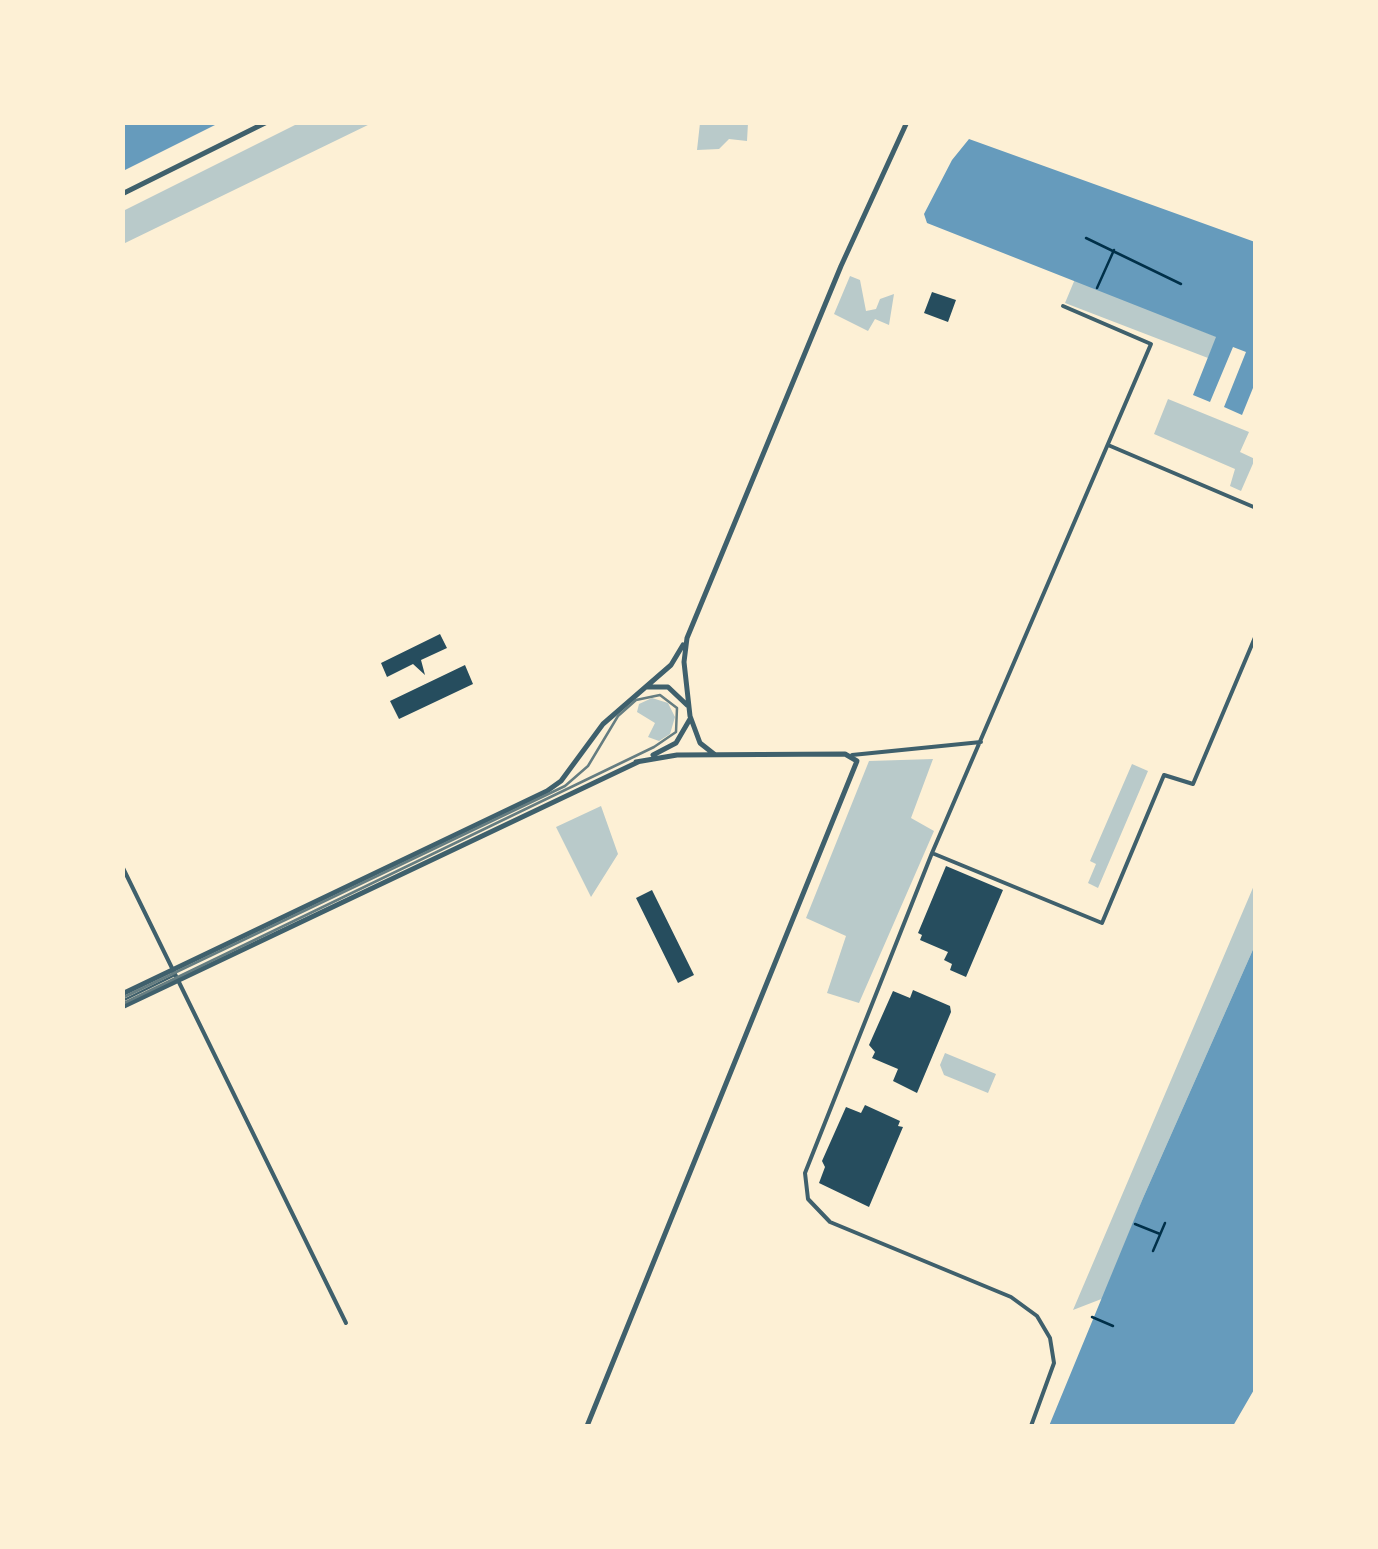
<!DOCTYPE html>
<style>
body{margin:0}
#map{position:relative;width:1378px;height:1549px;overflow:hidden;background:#fdf0d5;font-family:"DejaVu Sans",sans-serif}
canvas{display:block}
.frame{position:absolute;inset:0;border:125px solid #fdf0d5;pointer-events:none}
</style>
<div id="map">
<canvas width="1378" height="1549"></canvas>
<div class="frame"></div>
</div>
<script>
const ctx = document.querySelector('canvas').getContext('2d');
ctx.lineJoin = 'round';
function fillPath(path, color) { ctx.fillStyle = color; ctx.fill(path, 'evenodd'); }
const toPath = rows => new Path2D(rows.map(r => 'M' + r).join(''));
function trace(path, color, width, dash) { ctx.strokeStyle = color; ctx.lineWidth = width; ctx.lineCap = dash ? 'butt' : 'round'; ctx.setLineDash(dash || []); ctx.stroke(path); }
fillPath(toPath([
 [301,122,372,123,123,244,123,211],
 [700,123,748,123,747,141,729,139,719,149,697,150],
 [850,276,860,280,866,311,876,309,880,299,894,294,889,325,875,319,868,331,834,314],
 [1075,279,1217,337,1208,358,1065,303],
 [1168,399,1249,432,1240,452,1255,459,1241,491,1230,486,1235,469,1154,434],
 [652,698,668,703,675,717,670,734,659,741,648,737,655,723,637,712,639,704],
 [933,759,911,818,934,831,859,1003,827,993,846,936,806,918,869,761],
 [1132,764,1148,771,1098,888,1088,883,1096,864,1090,861],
 [601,806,618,854,591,897,556,827],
 [1255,883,1255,945,1143,1198,1104,1298,1073,1310],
 [945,1053,996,1074,988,1093,944,1075,940,1065]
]), '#b9caca');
fillPath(toPath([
 [123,122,219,122,219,123,123,171],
 [969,139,1255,242,1255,383,1242,415,1224,407,1246,352,1233,347,1210,402,1193,395,1216,337,927,223,924,214,952,160],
 [1255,945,1255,1388,1233,1426,1049,1426,1143,1198]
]), '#669bbc');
fillPath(toPath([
 [932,292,956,300,948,322,924,313],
 [440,634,447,648,421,660,425,675,413,664,387,677,381,663],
 [465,665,473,684,399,719,390,701],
 [946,866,1003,890,966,977,950,970,952,964,944,960,948,952,920,940,922,935,918,933],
 [652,890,694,975,678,983,636,898],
 [913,990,950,1006,951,1012,917,1093,893,1081,898,1069,872,1058,875,1052,869,1045,893,991,910,998],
 [865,1105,900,1121,898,1126,903,1127,869,1207,819,1183,825,1167,822,1161,846,1107,861,1113]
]), '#264d5e');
trace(toPath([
 [1086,238,1181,284],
 [1097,288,1114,250],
 [1135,1224,1160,1234],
 [1153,1251,1165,1223],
 [1092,1317,1113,1326]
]), '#003049', 2.5);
trace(toPath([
 [122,1001,173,976]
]), '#3f606c', 2.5);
trace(toPath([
 [1108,445,1256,508],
 [852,755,981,742],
 [932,853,1102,923,1164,775,1193,784,1256,635],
 [122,866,346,1323],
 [1031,1426,1054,1363,1050,1338,1037,1316,1011,1297,830,1222,808,1199,805,1173,932,853,1151,344,1063,306]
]), '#3f606c', 4);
trace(toPath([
 [122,194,267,122],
 [647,687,668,687,687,705],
 [714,754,700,743,690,716,684,662,687,638,841,266,907,122],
 [653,755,676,743,690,719],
 [122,994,547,791,561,781,603,724,671,665,683,645],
 [122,1007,638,762],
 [587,1426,857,761,845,754,677,755,636,762]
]), '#3f606c', 5);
trace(toPath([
 [122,998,565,786,588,766,618,716,636,700,660,695,677,708,676,732,654,747,122,1004]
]), '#657d81', 2.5);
</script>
